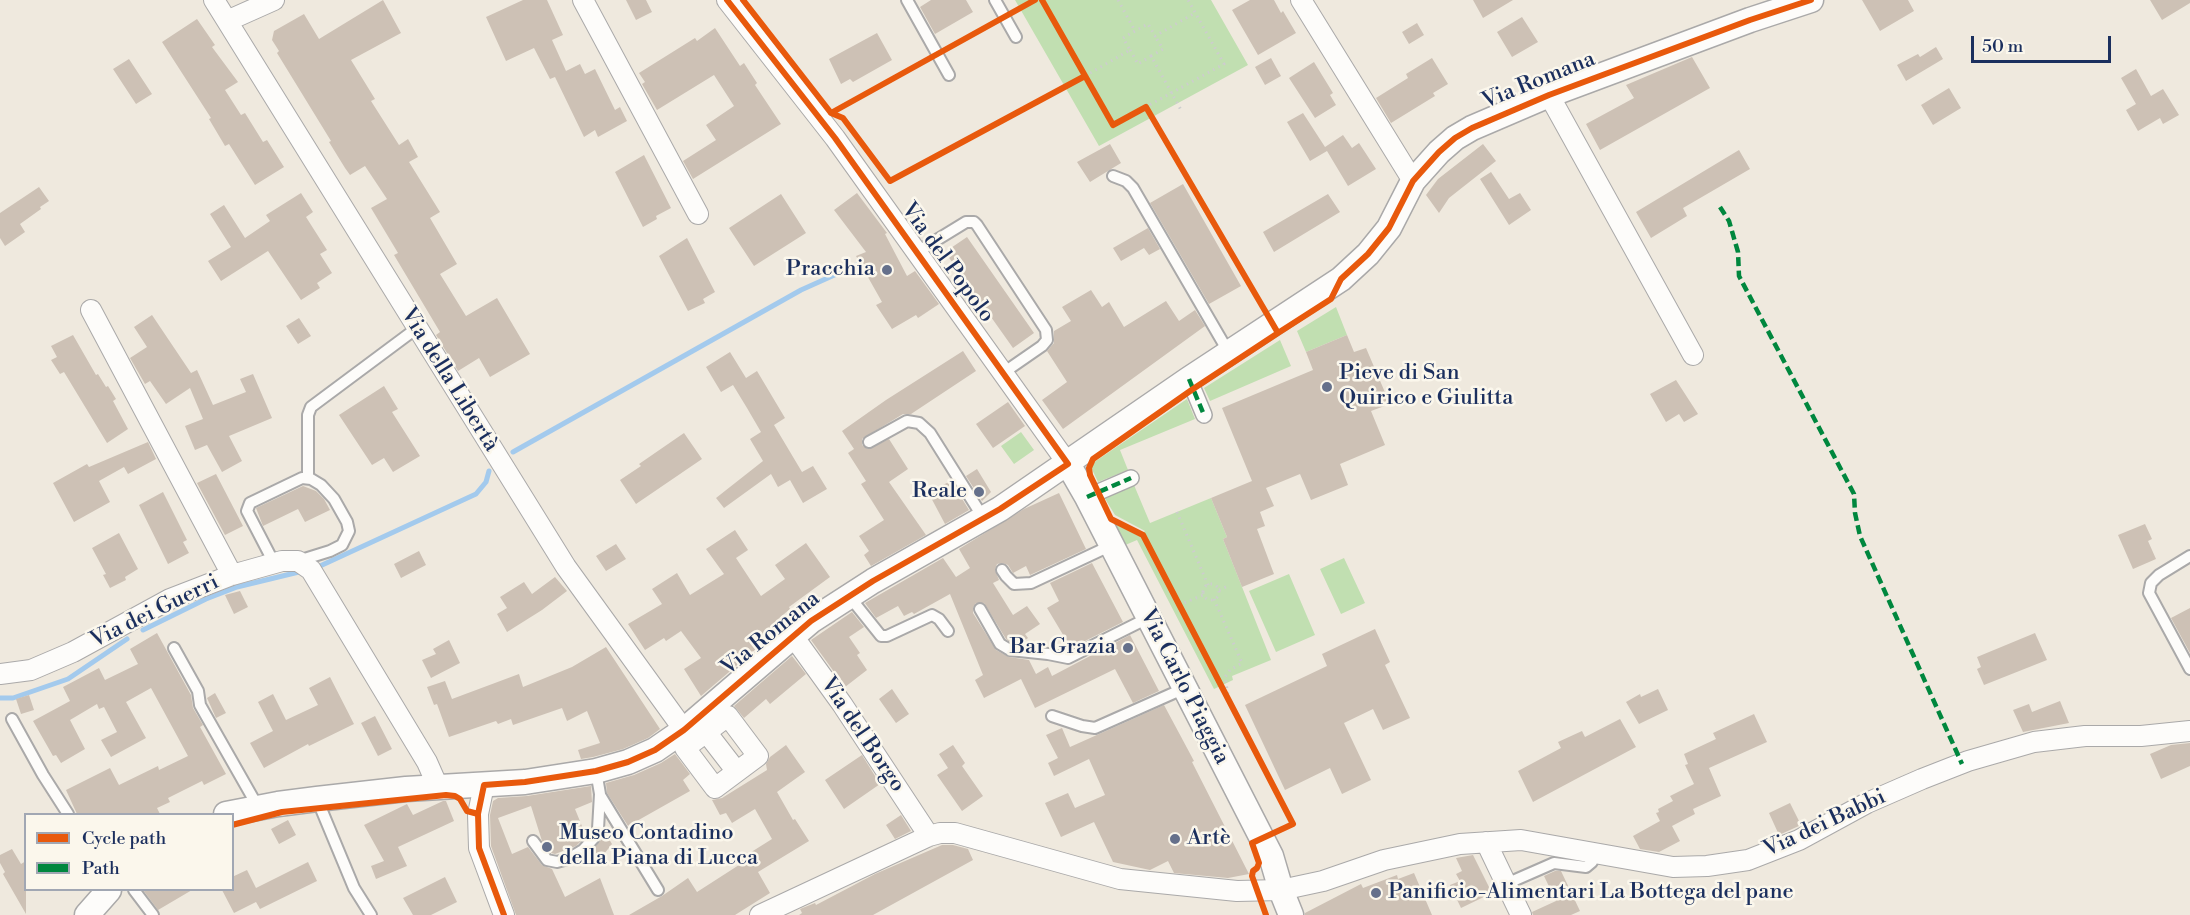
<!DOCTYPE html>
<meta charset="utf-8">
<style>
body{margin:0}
#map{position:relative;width:2190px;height:915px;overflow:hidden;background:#efe9de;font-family:"Libre Bodoni",serif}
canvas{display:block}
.legend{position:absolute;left:24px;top:813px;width:210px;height:78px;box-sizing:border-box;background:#fbf7ec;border:2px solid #a1a7b3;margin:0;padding:8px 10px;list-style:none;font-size:18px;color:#1b2f5e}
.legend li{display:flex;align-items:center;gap:12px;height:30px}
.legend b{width:30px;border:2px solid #a1a7b3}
.scale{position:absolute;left:1971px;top:36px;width:140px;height:27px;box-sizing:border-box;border:3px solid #1b2f5e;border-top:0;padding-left:8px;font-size:18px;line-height:21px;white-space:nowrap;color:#1b2f5e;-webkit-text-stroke:4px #fbf7ec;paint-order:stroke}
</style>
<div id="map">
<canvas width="2190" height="915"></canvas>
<ul class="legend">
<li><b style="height:8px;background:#e8590c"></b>Cycle path</li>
<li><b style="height:8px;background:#00873e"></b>Path</li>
</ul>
<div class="scale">50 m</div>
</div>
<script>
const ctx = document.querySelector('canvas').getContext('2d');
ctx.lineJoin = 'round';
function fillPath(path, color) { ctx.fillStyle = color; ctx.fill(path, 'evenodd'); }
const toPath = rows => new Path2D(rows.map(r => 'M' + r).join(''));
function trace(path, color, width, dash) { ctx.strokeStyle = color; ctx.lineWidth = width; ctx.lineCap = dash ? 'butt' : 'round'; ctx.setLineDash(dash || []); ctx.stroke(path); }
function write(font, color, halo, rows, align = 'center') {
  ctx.font = font + ' "Libre Bodoni",serif'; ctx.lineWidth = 5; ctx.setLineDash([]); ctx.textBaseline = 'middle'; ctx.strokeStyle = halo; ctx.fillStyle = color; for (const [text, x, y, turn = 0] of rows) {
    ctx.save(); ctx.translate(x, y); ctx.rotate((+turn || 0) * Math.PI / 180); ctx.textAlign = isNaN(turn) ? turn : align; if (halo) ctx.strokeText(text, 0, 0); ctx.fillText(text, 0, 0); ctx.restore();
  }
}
fillPath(toPath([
 [1015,0,1211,0,1248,65,1099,146],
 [1336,307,1347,335,1306,352,1297,331],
 [1280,340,1291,366,1210,401,1204,388],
 [1187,399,1195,419,1120,450,1128,470,1098,482,1090,465],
 [1021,432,1034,450,1014,464,1001,446],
 [1134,485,1150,523,1211,498,1227,537,1223,539,1271,660,1232,676,1233,680,1214,689,1137,540,1123,546,1111,521,1140,536,1145,531,1115,515,1104,497],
 [1344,558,1365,603,1341,614,1320,569],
 [1289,574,1315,635,1276,652,1249,591]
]), '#c1dfb1');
trace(toPath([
 [513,452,801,290,859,264],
 [320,566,476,494,486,482,489,471],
 [143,630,206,599,237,587,303,571],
 [0,698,13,698,68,679,127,639]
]), '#a3caed', 5);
fillPath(toPath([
 [383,0,401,33,351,60,375,99,371,101,399,145,408,139,418,157,409,162,440,212,430,218,457,264,440,274,466,316,497,298,530,354,490,377,479,358,458,371,436,335,440,332,394,255,398,253,371,208,387,199,365,166,350,175,345,168,329,142,331,141,277,53,279,51,272,40,274,31,304,14,319,39],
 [523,0,547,0,563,35,552,40,566,71,580,64,585,74,595,69,615,110,620,107,627,121,598,137,595,130,584,137,555,77,550,79,534,48,506,61,486,17],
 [626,0,646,0,652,12,636,20],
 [931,0,966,0,973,12,935,34,920,7],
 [1250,0,1274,0,1281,13,1283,11,1296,33,1258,55,1232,10],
 [1473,0,1513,0,1483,18],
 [1862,0,1908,0,1914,11,1880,31],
 [2150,0,2190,0,2190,3,2162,20],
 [1522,17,1538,42,1512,57,1497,32],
 [197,19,215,45,212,47,238,82,225,90,241,115,245,113,263,142,267,140,284,167,255,185,229,144,225,146,209,119,211,118,162,42],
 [1417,23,1424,35,1409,44,1402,32],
 [715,28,740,66,744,63,757,83,755,85,781,124,693,179,683,161,716,140,706,125,734,106,714,75,657,110,642,84,645,82,639,73,695,38,697,41],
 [877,33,892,60,853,82,850,79,841,84,829,59],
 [1936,47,1943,59,1906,81,1897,65,1918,54,1920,57],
 [1692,57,1710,88,1600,150,1586,124,1634,98,1626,85],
 [1271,58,1281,76,1265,85,1255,67],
 [1432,58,1448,84,1433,93,1435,96,1391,123,1376,98,1408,78,1406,74],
 [129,59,152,94,136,104,113,69],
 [1314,62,1333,93,1330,95,1336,105,1315,118,1289,78],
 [2136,69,2151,96,2163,89,2179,115,2163,124,2160,118,2138,131,2126,110,2136,104,2121,78],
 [1949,88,1961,108,1933,125,1921,105],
 [1303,113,1325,147,1343,135,1352,148,1359,143,1376,169,1348,186,1327,151,1310,161,1287,122],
 [1110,144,1121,163,1090,182,1077,162],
 [1483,144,1496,161,1449,198,1439,213,1426,195,1438,179],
 [1739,150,1750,169,1683,208,1687,216,1651,238,1636,212],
 [644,155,671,208,656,216,657,219,643,227,615,172],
 [1491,172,1509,199,1520,193,1531,210,1509,225,1480,179],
 [1183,184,1241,286,1209,304,1150,203],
 [39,187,49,201,40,207,41,209,20,224,25,232,5,246,0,238,0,213],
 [301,193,313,212,306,217,327,250,320,254,332,273,317,283,320,288,301,300,268,251,221,281,208,261,231,247,210,214,224,205,245,238,270,221,266,215],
 [857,193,887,233,885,234,907,276,915,271,939,304,918,318,916,315,892,329,876,305,882,302,856,256,866,252,834,210],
 [781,194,806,233,754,266,729,228],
 [1328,194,1340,212,1274,252,1263,232],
 [1148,228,1160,249,1149,255,1144,248,1121,261,1113,248],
 [967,237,1034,333,1013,348,945,252],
 [687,238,715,292,703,299,705,303,688,311,659,256],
 [1091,290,1102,307,1109,302,1124,327,1166,301,1179,321,1195,310,1205,326,1063,429,1042,400,1067,382,1047,351,1054,343,1054,331,1071,321,1062,307],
 [152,315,191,373,197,370,213,405,246,392,240,379,253,374,272,418,229,436,242,461,222,472,207,445,195,450,185,426,203,419,190,388,166,404,150,381,145,384,130,358,147,347,134,327],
 [299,318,311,336,298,344,286,326],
 [73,335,96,375,98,374,106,387,108,386,116,399,113,401,128,429,107,443,64,372,60,374,51,360,57,357,51,346],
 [1347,335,1354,352,1366,348,1390,404,1371,411,1385,445,1340,464,1348,485,1311,500,1300,474,1266,488,1274,506,1260,512,1265,526,1257,529,1274,574,1242,587,1223,539,1227,537,1211,498,1252,481,1222,408,1313,370,1306,352],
 [963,351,976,371,911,414,903,414,862,439,862,445,868,449,889,439,908,469,889,482,926,535,871,566,864,555,869,551,859,536,884,520,861,484,866,481,848,453,854,449,842,431,886,400],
 [730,352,746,378,757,371,785,418,774,425,802,472,813,466,827,489,803,503,790,480,778,487,771,474,724,508,716,498,763,461,750,439,761,432,747,408,733,385,721,392,706,367],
 [1676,380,1698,414,1684,422,1679,414,1666,422,1650,394],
 [384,386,398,409,392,412,420,456,393,472,384,458,372,465,339,415],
 [1008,402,1025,426,993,448,976,424],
 [684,433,702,459,636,504,620,480,641,466,639,464],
 [148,442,156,459,128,474,124,467,99,481,110,502,74,522,53,483,87,464,89,467],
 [977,469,991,492,982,501,966,476],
 [216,474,243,526,225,535,197,483],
 [951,481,969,510,945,524,928,492],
 [303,486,316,491,324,499,330,510,305,522,298,509,263,526,256,508],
 [163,492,187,540,183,542,189,553,168,564,139,505],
 [1059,493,1086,549,1030,575,1026,566,1013,573,1008,565,1002,563,997,564,995,570,999,580,993,583,1013,615,1027,606,1040,624,1025,634,1028,638,1020,644,1012,643,1006,639,984,603,976,603,973,608,973,613,996,650,1009,657,1029,660,1036,674,1048,667,1052,676,1130,635,1159,691,1133,703,1115,669,1035,708,1021,679,984,698,975,680,983,675,950,594,914,614,912,612,904,616,898,606,876,618,865,603,943,558,956,577,970,568,959,549,1024,509],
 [2145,524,2152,539,2148,541,2156,559,2133,569,2118,535],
 [735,530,748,550,736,558,761,596,785,579,775,565,806,543,830,577,789,607,790,609,778,619,783,626,701,696,684,669,701,658,681,631,666,641,664,638,645,650,628,624,662,604,652,589,677,573,690,595,724,574,706,549],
 [119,533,138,569,125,577,126,580,110,588,103,575,106,574,92,548],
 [616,544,626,559,606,571,596,556],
 [419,551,426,565,401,578,394,564],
 [1092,563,1123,622,1071,648,1047,608,1059,601,1050,583],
 [555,577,567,591,542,610,507,632,497,614,507,608,500,597,524,582,532,594],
 [240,591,248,607,234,614,225,595],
 [2190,608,2190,653,2171,618],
 [852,612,864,627,849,637,860,653,857,655,867,670,845,687,811,640],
 [1375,629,1390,662,1385,665,1410,718,1383,730,1373,709,1344,723,1371,780,1342,794,1330,768,1285,790,1245,705,1327,666,1322,654],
 [157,633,191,695,193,708,203,725,200,727,226,774,204,785,202,781,168,798,170,802,157,808,160,814,77,814,66,790,110,768,119,785,158,766,159,770,188,756,151,688,126,702,146,738,111,757,101,740,117,732,104,707,99,709,97,704,70,720,85,749,61,763,56,755,53,756,33,721,70,701,63,687,99,668,105,680,138,664,130,649],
 [2035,633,2047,660,1984,685,1977,669,1981,667,1977,657],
 [449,640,460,663,431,678,422,660,436,654,433,649],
 [606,647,660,729,648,738,623,749,593,757,581,759,578,750,600,743,587,711,567,721,562,708,513,725,511,719,498,724,496,721,449,737,437,704,434,705,427,687,445,681,452,699,519,674,523,687,572,667],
 [792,656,806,674,770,704,766,699,744,718,734,706],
 [330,677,354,724,309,746,308,744,264,768,250,743,273,731,258,702,273,694,286,720,318,705,309,688],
 [892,689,909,714,896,723,879,699],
 [1658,689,1668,710,1639,724,1626,702,1640,694,1641,697],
 [215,693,226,713,216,718,207,698],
 [29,695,34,710,21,714,16,699],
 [2060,701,2069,723,2023,732,2013,710,2029,704,2032,712],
 [1164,705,1194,761,1192,762,1249,874,1228,878,1174,873,1168,861,1150,870,1113,862,1094,822,1061,837,1045,803,1068,793,1075,808,1105,795,1089,759,1054,776,1048,763,1058,758,1046,735,1062,728,1070,747],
 [1754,714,1767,742,1709,768,1721,796,1693,809,1695,814,1672,826,1680,841,1659,852,1640,849,1633,836,1660,821,1656,813,1659,812,1658,809,1673,801,1670,796,1694,784,1685,765,1688,764,1684,754,1716,739,1713,733],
 [375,716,392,749,378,756,361,723],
 [1620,719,1636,747,1533,802,1518,771,1561,748,1558,742,1582,731,1585,737],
 [2190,743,2190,766,2161,779,2150,754,2171,745],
 [786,745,805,772,777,792,793,820,795,819,809,841,758,872,770,893,735,915,629,915,662,896,688,878,697,892,739,865,737,861,772,839,755,809,732,823,726,813,720,815,712,800,722,798,767,770,766,764,770,757],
 [953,745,965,763,962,766,983,796,962,811,937,775,948,768,939,754],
 [675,754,690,774,683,780,690,791,628,826,607,793,606,783,634,775,661,763],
 [862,755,880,784,844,809,825,780],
 [591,786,592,802,575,809,586,836,576,846,555,854,551,853,542,841,531,806,498,818,512,854,528,847,542,865,552,869,565,897,600,878,614,915,516,915,491,846,490,815,493,801,498,798,527,796],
 [443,801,446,801,454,821,398,847,407,866,376,879,371,866,384,861,364,825,407,804,413,815],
 [1790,803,1801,825,1779,835,1769,813],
 [901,815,911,831,895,839,886,825],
 [288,820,296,835,279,844,271,829],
 [606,834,612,844,596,864,590,853],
 [942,845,953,845,968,849,973,860,873,915,799,915,802,913,800,909,815,903,816,905,875,874],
 [12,849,21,864,26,861,26,914,3,874,5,872,0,863,0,855],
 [1473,855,1492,893,1461,908,1450,885,1460,881,1456,874,1462,871,1456,858],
 [308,862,317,881,260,909,256,902,234,913,222,890,232,890,232,877,247,870,256,888],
 [1555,871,1561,871,1580,911,1571,915,1533,915,1532,912,1556,901,1544,876],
 [1414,873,1432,915,1305,915,1305,913,1361,884,1363,888,1397,875,1398,879],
 [445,877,457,902,431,915,413,915,403,898],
 [143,890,192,890,158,910]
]), '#cdc1b5');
const service = toPath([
 [907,0,949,75],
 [995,0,1016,37],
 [1113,176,1126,181,1133,188,1229,353],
 [917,252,966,222,974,222,977,225,1046,330,1047,340,1042,346,1003,373],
 [869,442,907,421,919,423,930,433,984,519],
 [308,478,308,415,311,407,417,328],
 [2190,556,2159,575,2151,583,2149,593,2190,669],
 [274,563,247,511,250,503,302,478,311,479,321,485,334,499,347,522,349,531,342,545,330,551,298,561],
 [1002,570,1006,576,1014,584,1031,583,1112,545],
 [849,596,881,636,887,636,932,615,939,619,948,631],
 [980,609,1000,644,1010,650,1048,654,1068,658,1148,618],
 [174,648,198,691,200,705,258,807],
 [1052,716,1082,726,1095,728,1185,688],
 [12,719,43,775,68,814],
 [600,795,658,890],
 [317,799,354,888,371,915],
 [533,841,547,860,557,862,568,859,583,850,593,839,598,829,600,794,596,771],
 [1506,884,1554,863,1586,867,1592,862,1591,851],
 [134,890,153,915]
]);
const pedestrian = toPath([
 [1189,379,1204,415],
 [1087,497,1131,478]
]);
const minor = toPath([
 [214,0,566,567,684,730],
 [583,0,698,214],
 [727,0,835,138,1068,464],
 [1301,0,1413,181],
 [227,21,274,0],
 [1549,95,1693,355],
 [91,310,232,575],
 [793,636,842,704,929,836],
 [0,674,31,670,73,652,170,599,232,575,282,561,298,561,311,570,427,762,438,787],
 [728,716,758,756,715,788,685,748,728,716],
 [700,724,734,768],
 [484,785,478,814,479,848,504,915],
 [1486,842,1521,915],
 [760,915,929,836,940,833,955,833,1120,879,1237,891,1281,890,1323,881,1384,860,1460,844,1521,840,1673,867,1707,866,1748,860,1799,840,1867,803,1922,779,1968,761,2034,742,2085,736,2141,736,2190,731]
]);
const tertiary = toPath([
 [1068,464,1087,497,1271,856,1281,890,1291,915],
 [226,814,278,804,317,799,406,789,525,782,596,771,628,762,655,750,684,730,811,621,873,581,1000,509,1189,379,1341,279,1368,254,1389,228,1413,181,1439,152,1455,138,1472,128,1549,95,1750,20,1811,0],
 [87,915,109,890]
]);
trace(service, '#aaa9a9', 14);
trace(pedestrian, '#aaa9a9', 18);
trace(minor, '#aaa9a9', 22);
trace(tertiary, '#aaa9a9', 27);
trace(toPath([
 [1042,0,1113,125,1224,64,1188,0],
 [1118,0,1135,31],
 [1130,50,1138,64,1151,56,1181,110],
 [1151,56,1163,49,1155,36],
 [1085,76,1130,50,1123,38,1135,31,1148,24,1155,36,1195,13],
 [1177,512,1208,585],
 '1203 592a8 8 0 1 1 16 0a8 8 0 1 1-16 0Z',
 [1219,590,1228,586],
 [1214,599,1242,663,1230,670,1225,677,1228,695,1226,696],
 [1179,605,1203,595]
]), '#cdcdce', 3, [1.5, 4.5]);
trace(service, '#fdfcfa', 10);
trace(pedestrian, '#fdfcfa', 15);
trace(minor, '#fdfcfa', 20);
trace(tertiary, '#fdfcfa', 24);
trace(toPath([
 [1720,207,1729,221,1738,252,1739,276,1854,494,1855,513,1860,536,1962,764],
 [1189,379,1204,415],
 [1087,497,1131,478]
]), '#00873e', 4.5, [9, 4.5]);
trace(toPath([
 [743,0,831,113,1035,0],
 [1042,0,1113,125,1146,107,1278,333,1193,389,1093,459,1089,468,1090,475,1111,519,1143,535,1293,824,1252,843,1259,863,1257,868,1253,871,1252,876,1266,915],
 [831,113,843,118,890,181,1085,76],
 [1278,333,1331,299,1341,279,1368,254,1389,228,1413,181,1439,152,1455,138,1472,128,1549,95,1750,20,1811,0],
 [232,825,282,812,446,795,455,796,460,799,467,811,478,814],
 [504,915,479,848,478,814,484,785,525,782,596,771,628,762,655,750,684,730,811,621,873,581,1000,509,1068,464,835,138,727,0]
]), '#e8590c', 6);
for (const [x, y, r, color] of [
 [887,270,6,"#65708b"],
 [1327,387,6,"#65708b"],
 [979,492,6,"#65708b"],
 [1128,648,6,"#65708b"],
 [1175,839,6,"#65708b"],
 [547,847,6,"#65708b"],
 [1376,893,6,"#65708b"]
]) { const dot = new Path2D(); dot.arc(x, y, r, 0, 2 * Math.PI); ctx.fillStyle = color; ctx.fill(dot); trace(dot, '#fbf7ec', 2); }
write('22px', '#1b2f5e', '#fbf7ec', [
 ["Via Romana",1539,81,-22],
 ["Via del Popolo",947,263,54],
 ["Via della Libertà",449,380,58],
 ["Via dei Guerri",155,612,-26],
 ["Via Romana",771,634,-39],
 ["Via Carlo Piaggia",1184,687,63],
 ["Via del Borgo",862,735,56],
 ["Via dei Babbi",1825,824,-25]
]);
write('22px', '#1b2f5e', '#fbf7ec', [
 ["Pracchia",875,270,"right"],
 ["Pieve di San",1339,374],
 ["Quirico e Giulitta",1339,399],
 ["Reale",967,492,"right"],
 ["Bar Grazia",1116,648,"right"],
 ["Museo Contadino",559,834],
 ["della Piana di Lucca",559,859],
 ["Artè",1187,839],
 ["Panificio-Alimentari La Bottega del pane",1388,893]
], 'left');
</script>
